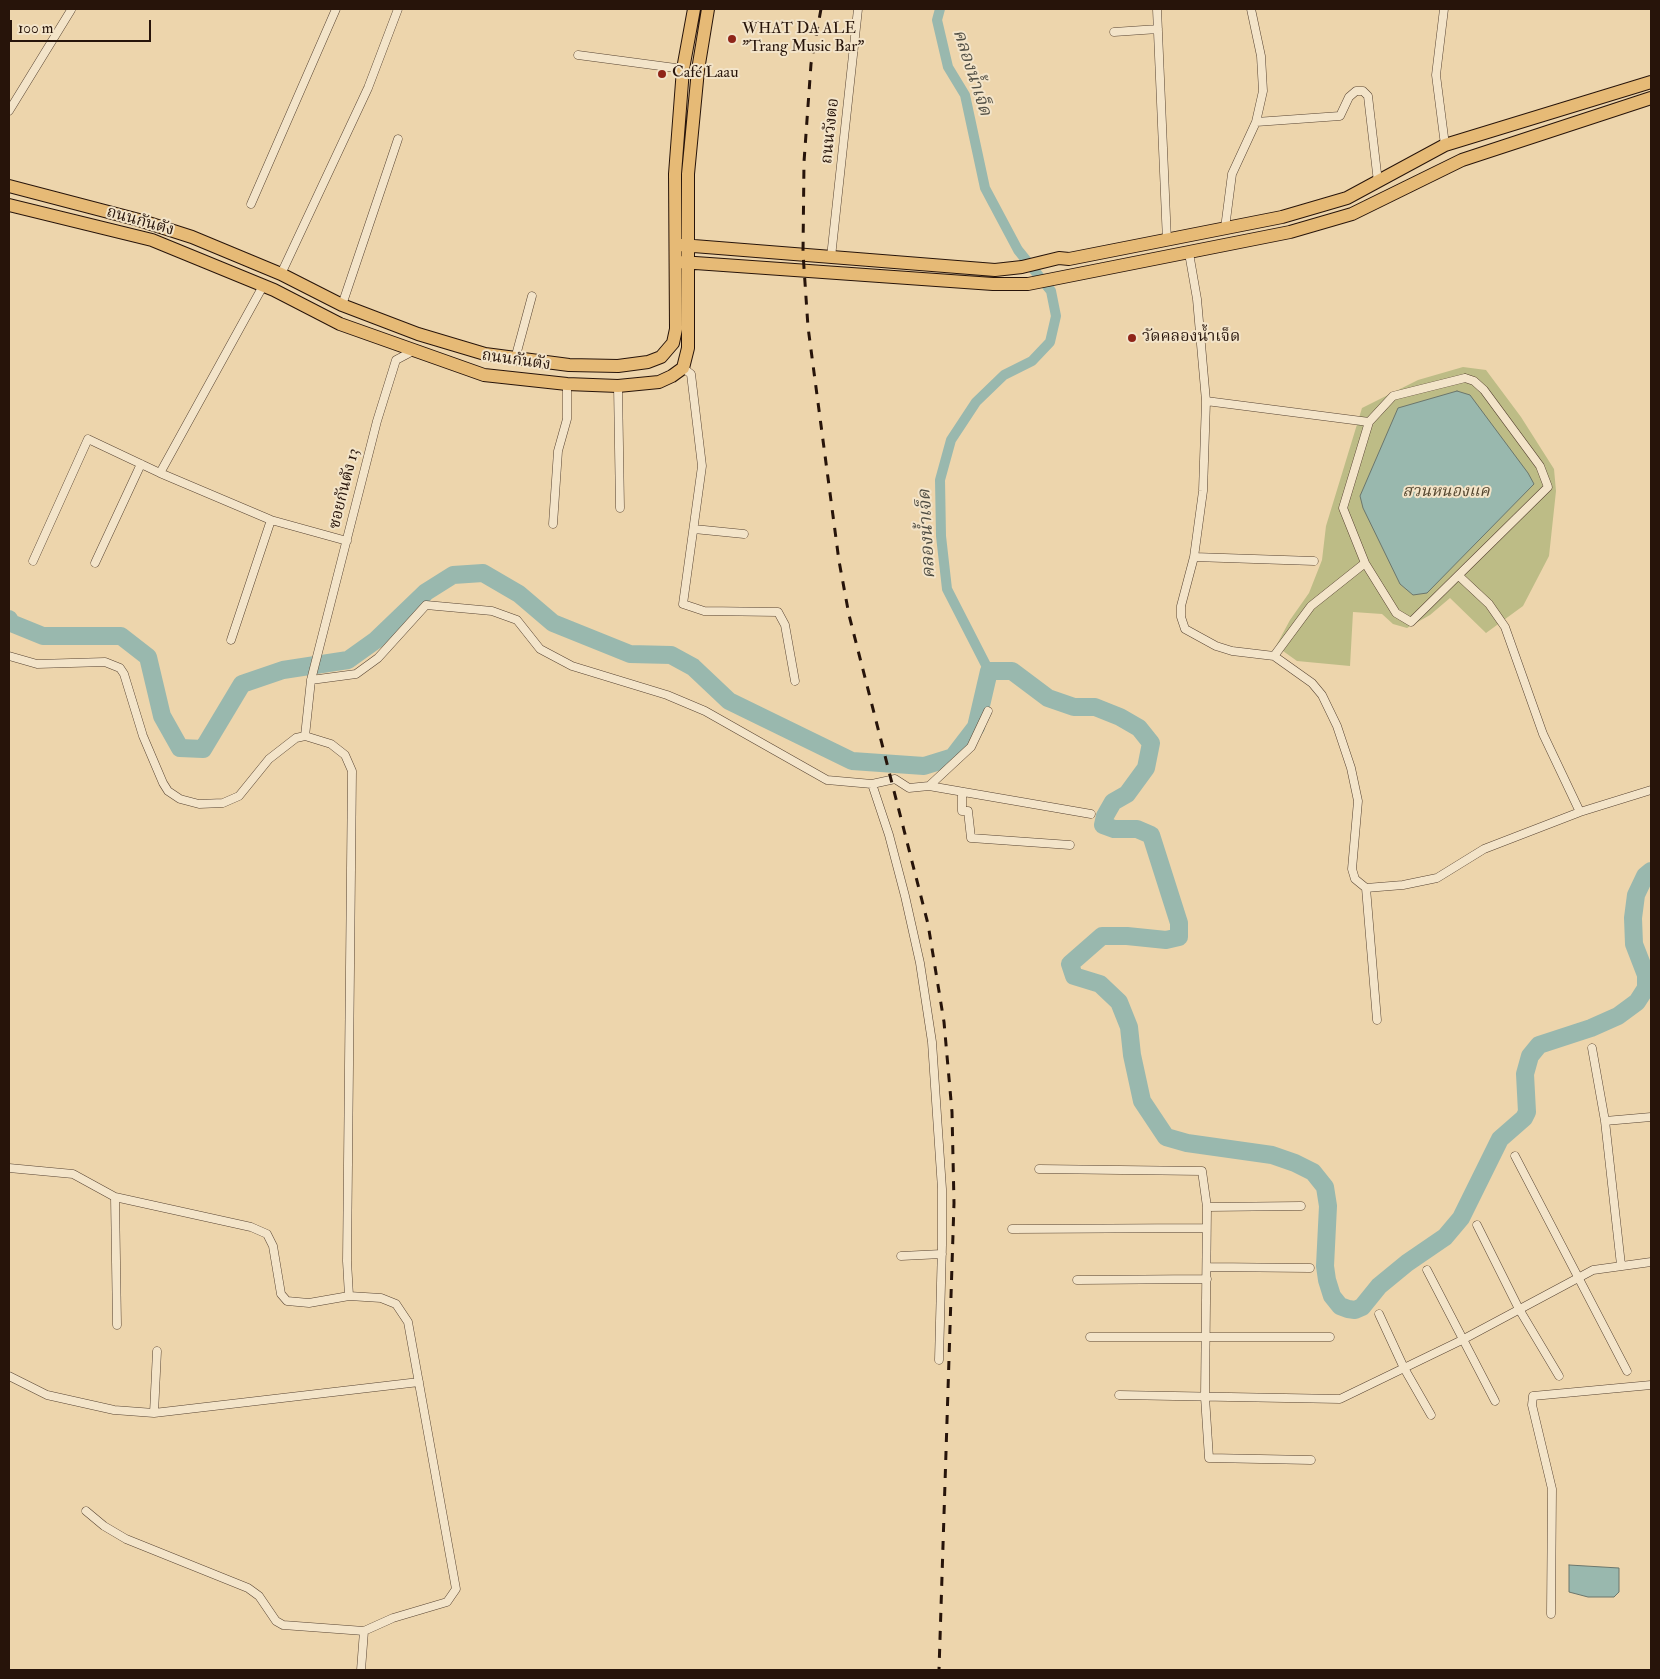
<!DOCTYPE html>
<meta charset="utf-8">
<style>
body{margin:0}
#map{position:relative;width:1660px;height:1679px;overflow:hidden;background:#edd5ac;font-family:"IM FELL Double Pica",serif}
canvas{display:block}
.frame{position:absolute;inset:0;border:10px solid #27140a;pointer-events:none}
.scale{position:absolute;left:10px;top:20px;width:141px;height:22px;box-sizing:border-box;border:2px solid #27140a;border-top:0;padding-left:6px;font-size:15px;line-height:18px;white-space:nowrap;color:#27140a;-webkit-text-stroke:4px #f3e4c9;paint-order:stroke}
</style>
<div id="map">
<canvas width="1660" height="1679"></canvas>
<div class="frame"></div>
<div class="scale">100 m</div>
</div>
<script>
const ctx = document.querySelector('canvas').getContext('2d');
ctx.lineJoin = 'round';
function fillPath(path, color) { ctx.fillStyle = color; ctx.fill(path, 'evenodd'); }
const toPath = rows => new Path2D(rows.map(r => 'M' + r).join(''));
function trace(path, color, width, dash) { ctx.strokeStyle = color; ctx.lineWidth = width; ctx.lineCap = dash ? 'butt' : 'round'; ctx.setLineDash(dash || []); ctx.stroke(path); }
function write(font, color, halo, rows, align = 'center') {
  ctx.font = font + ' "IM FELL Double Pica","Noto Serif Thai",serif'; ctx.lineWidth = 4; ctx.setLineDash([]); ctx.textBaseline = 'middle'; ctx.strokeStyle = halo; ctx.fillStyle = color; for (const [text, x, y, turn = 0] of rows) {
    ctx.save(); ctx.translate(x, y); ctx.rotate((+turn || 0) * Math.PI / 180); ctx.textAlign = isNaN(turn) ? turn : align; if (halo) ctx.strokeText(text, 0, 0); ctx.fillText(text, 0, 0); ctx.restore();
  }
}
fillPath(toPath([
 [1463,367,1486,370,1521,417,1554,469,1556,491,1549,556,1523,606,1486,633,1450,598,1430,615,1407,628,1393,624,1382,614,1353,612,1350,666,1297,661,1276,646,1290,620,1309,593,1322,560,1326,526,1362,408,1418,380]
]), '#bdbc86');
const water = toPath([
 [1457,391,1470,395,1528,473,1534,484,1427,593,1413,595,1400,584,1363,508,1360,496,1398,408,1457,391],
 [1569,1565,1619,1568,1619,1592,1614,1597,1588,1597,1569,1592,1569,1565]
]);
fillPath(water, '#99b8ae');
trace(water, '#6b766c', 1);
trace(toPath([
 [940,9,937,20,948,67,965,95,985,188,1018,250,1051,291,1056,316,1050,342,1032,361,1004,375,976,402,951,440,940,480,941,536,947,589,989,671]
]), '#99b8ae', 10);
trace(toPath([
 [9,619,11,623,43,636,121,636,148,657,162,716,180,748,203,749,242,684,283,670,348,660,376,640,426,592,453,575,483,573,519,594,553,623,630,654,671,655,693,667,729,701,852,761,924,766,953,757,976,727,989,671,1012,671,1048,698,1074,707,1095,707,1120,717,1139,728,1151,743,1146,768,1127,794,1113,802,1105,816,1103,825,1114,829,1137,829,1151,835,1179,923,1179,937,1166,940,1127,936,1102,936,1070,964,1074,976,1100,984,1119,1002,1129,1027,1132,1055,1142,1101,1166,1137,1187,1143,1272,1155,1295,1163,1313,1172,1325,1187,1328,1206,1325,1266,1327,1280,1332,1296,1340,1306,1348,1309,1355,1310,1362,1307,1379,1286,1407,1263,1445,1237,1461,1218,1500,1139,1524,1118,1527,1112,1525,1074,1530,1056,1539,1045,1591,1028,1618,1016,1637,1002,1646,988,1646,975,1634,944,1633,918,1636,895,1645,876,1651,871]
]), '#99b8ae', 18);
const minor = toPath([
 [1157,9,1167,241],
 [1444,9,1436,75,1445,145],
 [1114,32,1158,29],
 [578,55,683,69],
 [9,111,71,10],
 [1256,122,1340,116,1349,97,1356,91,1363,91,1368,96,1378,182],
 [251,204,336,9],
 [1225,228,1232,174,1256,122,1263,91,1261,56,1251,9],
 [1189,253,1197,299,1206,401,1203,491,1194,557,1181,606,1181,617,1185,629,1216,646,1232,651,1274,656,1312,683,1322,695,1337,726,1351,768,1358,801,1352,869,1355,879,1366,888,1403,885,1437,878,1484,849,1580,812,1651,790],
 [831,257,858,9],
 [281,274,368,88,398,9],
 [342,305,398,139],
 [515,359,532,296],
 [683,368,691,374,702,466,683,604,704,611,778,612,785,625,795,681],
 [1465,378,1474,381,1484,390,1540,466,1548,487,1411,622,1396,613,1365,563,1343,508,1369,422,1393,396,1465,378],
 [618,386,620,508],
 [1206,401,1369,422],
 [160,473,263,286],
 [553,524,558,451,567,419,567,384],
 [694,529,744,534],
 [1194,557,1314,561],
 [33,561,88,439,160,473,271,520,347,541],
 [95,563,141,464],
 [1459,576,1489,604,1505,627,1543,734,1580,812],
 [231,640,271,520],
 [9,656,37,664,105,662,120,668,124,674,143,736,163,783,168,791,180,799,199,804,223,803,239,796,269,759,296,738,305,736],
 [1274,656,1311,606,1365,563],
 [311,680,356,674,378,658,426,605,492,611,517,620,540,649,572,666,667,695,705,711,827,780,872,784,889,835,905,896,920,963,932,1042,942,1189,942,1245,939,1360],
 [872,784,895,779,909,788,929,786,971,747,988,711],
 [929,786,1091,814],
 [962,793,962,811,968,811,971,838,1070,845],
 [1366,888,1377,1020],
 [1592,1048,1605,1121,1621,1265],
 [1605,1121,1651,1117],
 [1515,1156,1627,1371],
 [9,1168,73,1174,115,1197,251,1227,267,1234,273,1246,281,1294,287,1301,309,1303,349,1296],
 [1039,1169,1202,1171,1207,1207,1205,1397,1209,1458,1311,1460],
 [115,1197,117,1325],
 [1207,1207,1301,1206],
 [1477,1225,1519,1309,1559,1376],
 [1012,1229,1206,1228],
 [901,1256,942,1254],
 [1207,1267,1310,1268],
 [1427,1270,1495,1401],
 [1077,1280,1207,1279],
 [1379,1314,1404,1368,1431,1415],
 [1090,1337,1330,1337],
 [9,1376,47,1395,114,1410,154,1413,419,1382],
 [1119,1395,1340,1399,1462,1340,1593,1270,1651,1262],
 [154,1413,157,1351],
 [86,1511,104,1526,126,1539,248,1588,259,1596,276,1621,283,1625,364,1631],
 [1551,1614,1552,1489,1532,1405,1533,1396,1651,1385],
 [361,1670,364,1631,393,1618,447,1602,456,1589,408,1322,396,1304,381,1298,349,1296,347,1261,352,771,345,755,331,744,305,736,311,680,377,421,396,360,413,351]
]);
const primary = toPath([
 [9,186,139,220,192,237,281,274,342,305,418,334,485,354,569,365,618,366,648,362,661,357,673,343,676,329,675,174,683,69,694,9],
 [9,205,152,240,274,290,340,324,484,375,567,384,618,386,659,382,672,376,683,368,688,348,688,174,698,70,708,9],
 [681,245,995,270,1022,267,1059,258,1069,259,1282,217,1347,198,1445,145,1651,82],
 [681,262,993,284,1028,284,1290,232,1352,214,1462,160,1651,98]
]);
trace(minor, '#584432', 9);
trace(primary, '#27140a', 14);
trace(minor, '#f3e4c9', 8);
trace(primary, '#e6ba76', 12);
trace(toPath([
 [821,9,811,64,804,162,803,253,808,327,839,561,849,615,928,924,944,1022,952,1112,954,1203,939,1670]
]), '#27140a', 3, [9, 9]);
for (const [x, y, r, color] of [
 [732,39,5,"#8f2418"],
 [662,74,5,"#8f2418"],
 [1132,338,5,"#8f2418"]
]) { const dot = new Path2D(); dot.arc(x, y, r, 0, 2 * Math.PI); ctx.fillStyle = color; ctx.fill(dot); trace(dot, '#f3e4c9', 2); }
write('16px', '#27140a', '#f3e4c9', [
 ["WHAT DA ALE",742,30],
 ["\"Trang Music Bar\"",742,48],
 ["Café Laau",672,74],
 ["วัดคลองน้ำเจ็ด",1142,338]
], 'left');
write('16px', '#27140a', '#f3e4c9', [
 ["ถนนวังตอ",831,131,-84],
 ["ถนนกันตัง",140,222,16],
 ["ถนนกันตัง",516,361,8],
 ["ซอยกันตัง 13",345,489,-76]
]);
write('italic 16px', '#54462f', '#f3e4c9', [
 ["สวนหนองแค",1446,493]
]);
write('italic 18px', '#4f4d43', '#f3e4c9', [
 ["คลองน้ำเจ็ด",971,73,72],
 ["คลองน้ำเจ็ด",928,534,-93]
]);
</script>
